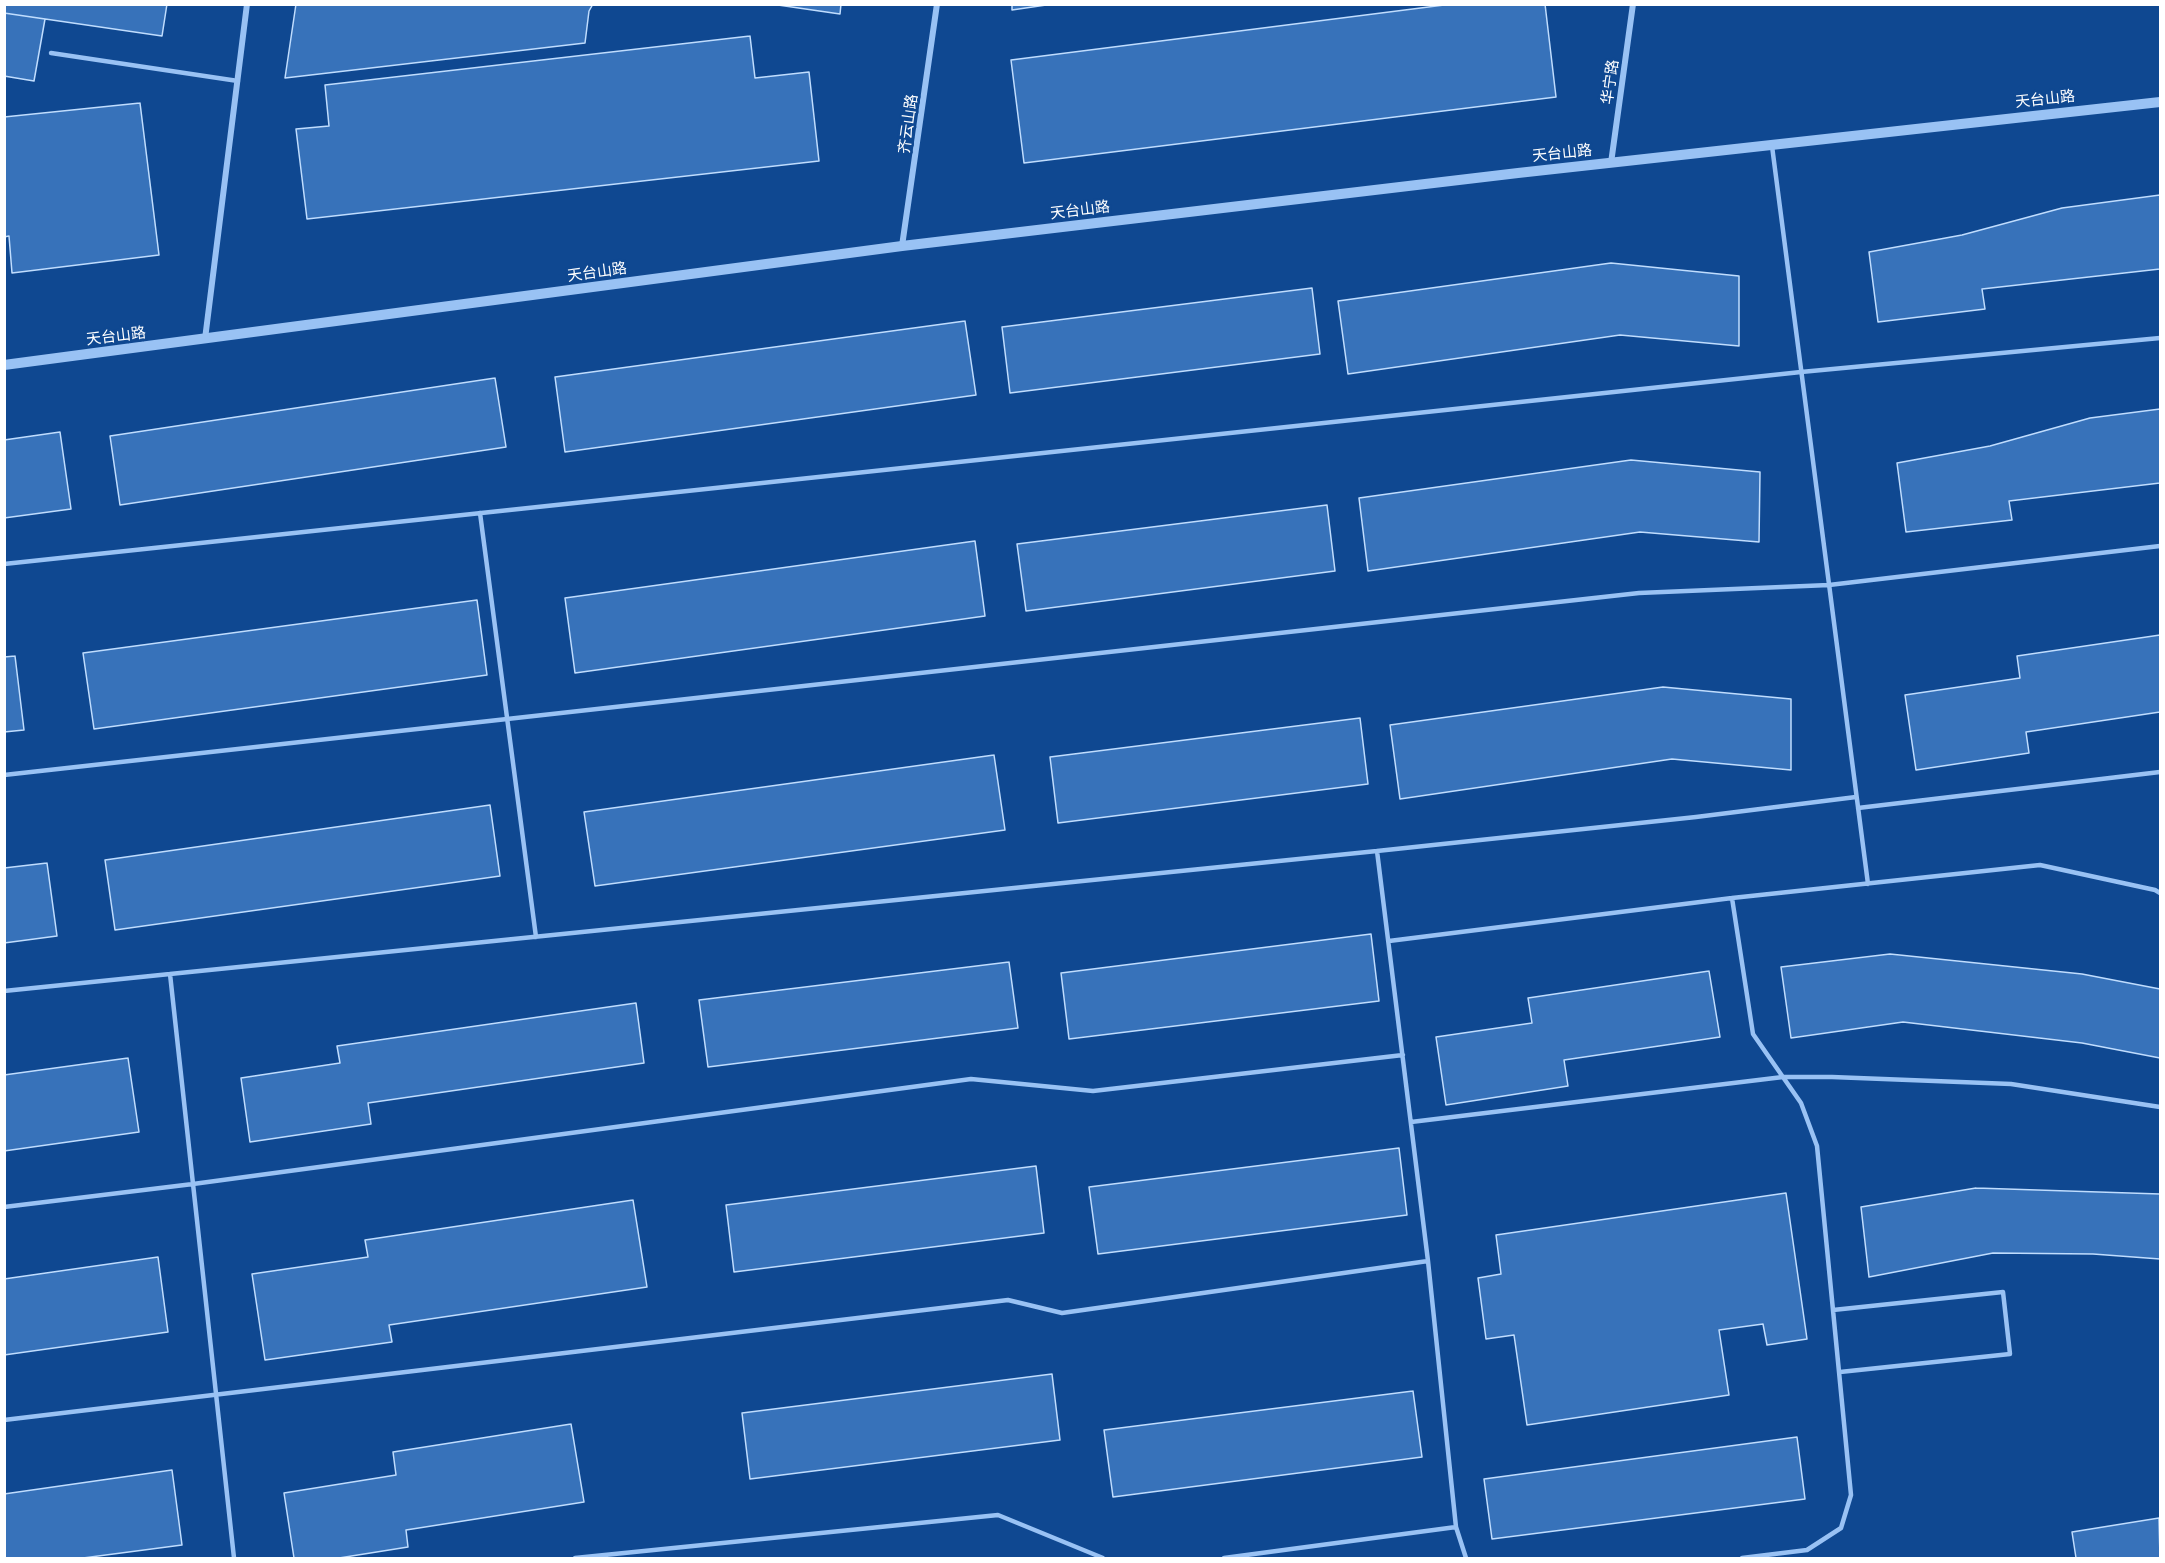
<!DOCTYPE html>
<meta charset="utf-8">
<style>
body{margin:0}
#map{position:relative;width:2165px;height:1563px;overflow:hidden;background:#0f4891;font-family:Ubuntu,sans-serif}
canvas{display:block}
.frame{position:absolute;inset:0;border:6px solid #fff;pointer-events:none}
</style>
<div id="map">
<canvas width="2165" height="1563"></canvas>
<div class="frame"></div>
</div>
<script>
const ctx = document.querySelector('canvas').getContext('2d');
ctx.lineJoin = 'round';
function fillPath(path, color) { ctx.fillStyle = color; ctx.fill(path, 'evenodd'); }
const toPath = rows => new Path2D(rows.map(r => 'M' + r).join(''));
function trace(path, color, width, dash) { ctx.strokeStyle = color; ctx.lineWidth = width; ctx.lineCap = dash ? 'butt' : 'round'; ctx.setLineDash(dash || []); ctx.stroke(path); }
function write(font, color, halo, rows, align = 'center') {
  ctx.font = font + ' Ubuntu,"Noto Sans SC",sans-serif'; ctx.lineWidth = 5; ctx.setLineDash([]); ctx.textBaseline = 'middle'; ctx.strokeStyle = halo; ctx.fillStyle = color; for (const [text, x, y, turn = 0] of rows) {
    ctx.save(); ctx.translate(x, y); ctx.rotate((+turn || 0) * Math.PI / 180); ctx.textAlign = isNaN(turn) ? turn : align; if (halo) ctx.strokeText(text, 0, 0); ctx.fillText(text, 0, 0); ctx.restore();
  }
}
const building = toPath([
 [4,4,167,4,162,36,4,13,4,4],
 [296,4,593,4,589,11,585,43,285,78,296,4],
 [771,4,841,4,840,14,771,4],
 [1012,4,1053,4,1012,10,1012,4],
 [1452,4,1545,4,1556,97,1024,163,1011,60,1452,4],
 [4,13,45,19,34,81,4,76,4,13],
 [750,36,755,78,809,72,819,161,307,219,296,129,329,126,325,85,750,36],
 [140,103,159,255,12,273,9,236,4,237,4,117,140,103],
 [2160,195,2160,269,1982,289,1985,309,1878,322,1869,252,1962,235,2062,208,2160,195],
 [1611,263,1739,276,1739,346,1620,335,1348,374,1338,301,1611,263],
 [1312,288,1320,354,1010,393,1002,327,1312,288],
 [965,321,976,395,565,452,555,377,965,321],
 [495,378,506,447,120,505,110,436,495,378],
 [2160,409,2160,483,2009,501,2012,520,1906,532,1897,463,1990,446,2090,418,2160,409],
 [60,432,71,509,4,518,4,440,60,432],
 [1631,460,1760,472,1759,542,1640,532,1368,571,1359,498,1631,460],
 [1327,505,1335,571,1026,611,1017,544,1327,505],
 [975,541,985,616,575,673,565,598,975,541],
 [477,600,487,675,94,729,83,653,477,600],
 [2160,635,2160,712,2026,732,2029,753,1916,770,1905,695,2020,678,2017,656,2160,635],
 [15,656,24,730,4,732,4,657,15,656],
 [1663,687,1791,699,1791,770,1672,759,1400,799,1390,725,1663,687],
 [1360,718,1368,784,1058,823,1050,757,1360,718],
 [994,755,1005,830,595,886,584,812,994,755],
 [490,805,500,876,115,930,105,860,490,805],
 [47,863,57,936,4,943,4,868,47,863],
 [1371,934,1379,1001,1069,1039,1061,973,1371,934],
 [1890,954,2082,974,2160,989,2160,1058,2082,1043,1903,1022,1791,1038,1781,967,1890,954],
 [1009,962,1018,1028,708,1067,699,1000,1009,962],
 [1709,971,1720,1037,1564,1060,1568,1086,1446,1105,1436,1037,1532,1023,1528,998,1709,971],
 [636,1003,644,1063,368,1103,371,1124,250,1142,241,1078,340,1063,337,1046,636,1003],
 [128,1058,139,1132,4,1151,4,1075,128,1058],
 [1399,1148,1407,1215,1098,1254,1089,1187,1399,1148],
 [1036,1166,1044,1233,734,1272,726,1205,1036,1166],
 [1976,1188,2160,1194,2160,1259,2093,1254,1993,1253,1869,1277,1861,1207,1976,1188],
 [1786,1193,1807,1339,1767,1345,1763,1324,1719,1330,1729,1395,1527,1425,1514,1335,1486,1339,1478,1278,1501,1274,1496,1235,1786,1193],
 [633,1200,647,1287,389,1325,392,1342,265,1360,252,1274,368,1257,365,1240,633,1200],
 [158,1257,168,1332,4,1355,4,1279,158,1257],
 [1052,1374,1060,1440,750,1479,742,1413,1052,1374],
 [1413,1391,1422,1457,1113,1497,1104,1430,1413,1391],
 [571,1424,584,1502,406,1530,408,1547,339,1558,294,1558,284,1493,396,1475,393,1452,571,1424],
 [1797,1437,1805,1499,1492,1539,1484,1479,1797,1437],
 [172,1470,182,1545,83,1558,4,1558,4,1494,172,1470],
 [2159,1518,2160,1558,2076,1558,2072,1532,2159,1518]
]);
fillPath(building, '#3772ba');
trace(building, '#c0ddfe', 1.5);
trace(toPath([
 [51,53,238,81],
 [1772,146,1868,884],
 [480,513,536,937],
 [4,564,1801,372,2160,338],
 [4,775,1639,593,1829,585,2160,546],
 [1858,808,2160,772],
 [1377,851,1428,1261,1456,1527,1466,1558],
 [1389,941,1732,898],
 [4,991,170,974],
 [1411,1122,1783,1077,1832,1077,2011,1084,2160,1107],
 [4,1207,193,1184,971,1079,1093,1091,1403,1055],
 [1833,1310,2003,1292,2010,1354,1840,1372],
 [4,1420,1008,1300,1062,1313,1428,1261],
 [234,1558,170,974,1377,851,1696,817,1856,797],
 [575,1558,998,1515,1103,1558],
 [1224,1558,1456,1527],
 [1742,1558,1807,1550,1841,1528,1851,1495,1817,1146,1801,1103,1753,1034,1732,898,2040,865,2155,890,2160,893]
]), '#99c2f4', 4.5);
trace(toPath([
 [1611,163,1633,4],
 [902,246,937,4],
 [205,339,247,4]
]), '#99c2f4', 6);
trace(toPath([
 [4,365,902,246,1518,173,2160,102]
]), '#99c2f4', 10);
write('15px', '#fff', '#0f4891', [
 ["华宁路",1610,82,-82],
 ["天台山路",2045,99,-6],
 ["齐云山路",908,124,-82],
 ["天台山路",1562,153,-6],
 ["天台山路",1080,210,-7],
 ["天台山路",597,272,-8],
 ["天台山路",116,336,-7]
]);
</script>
